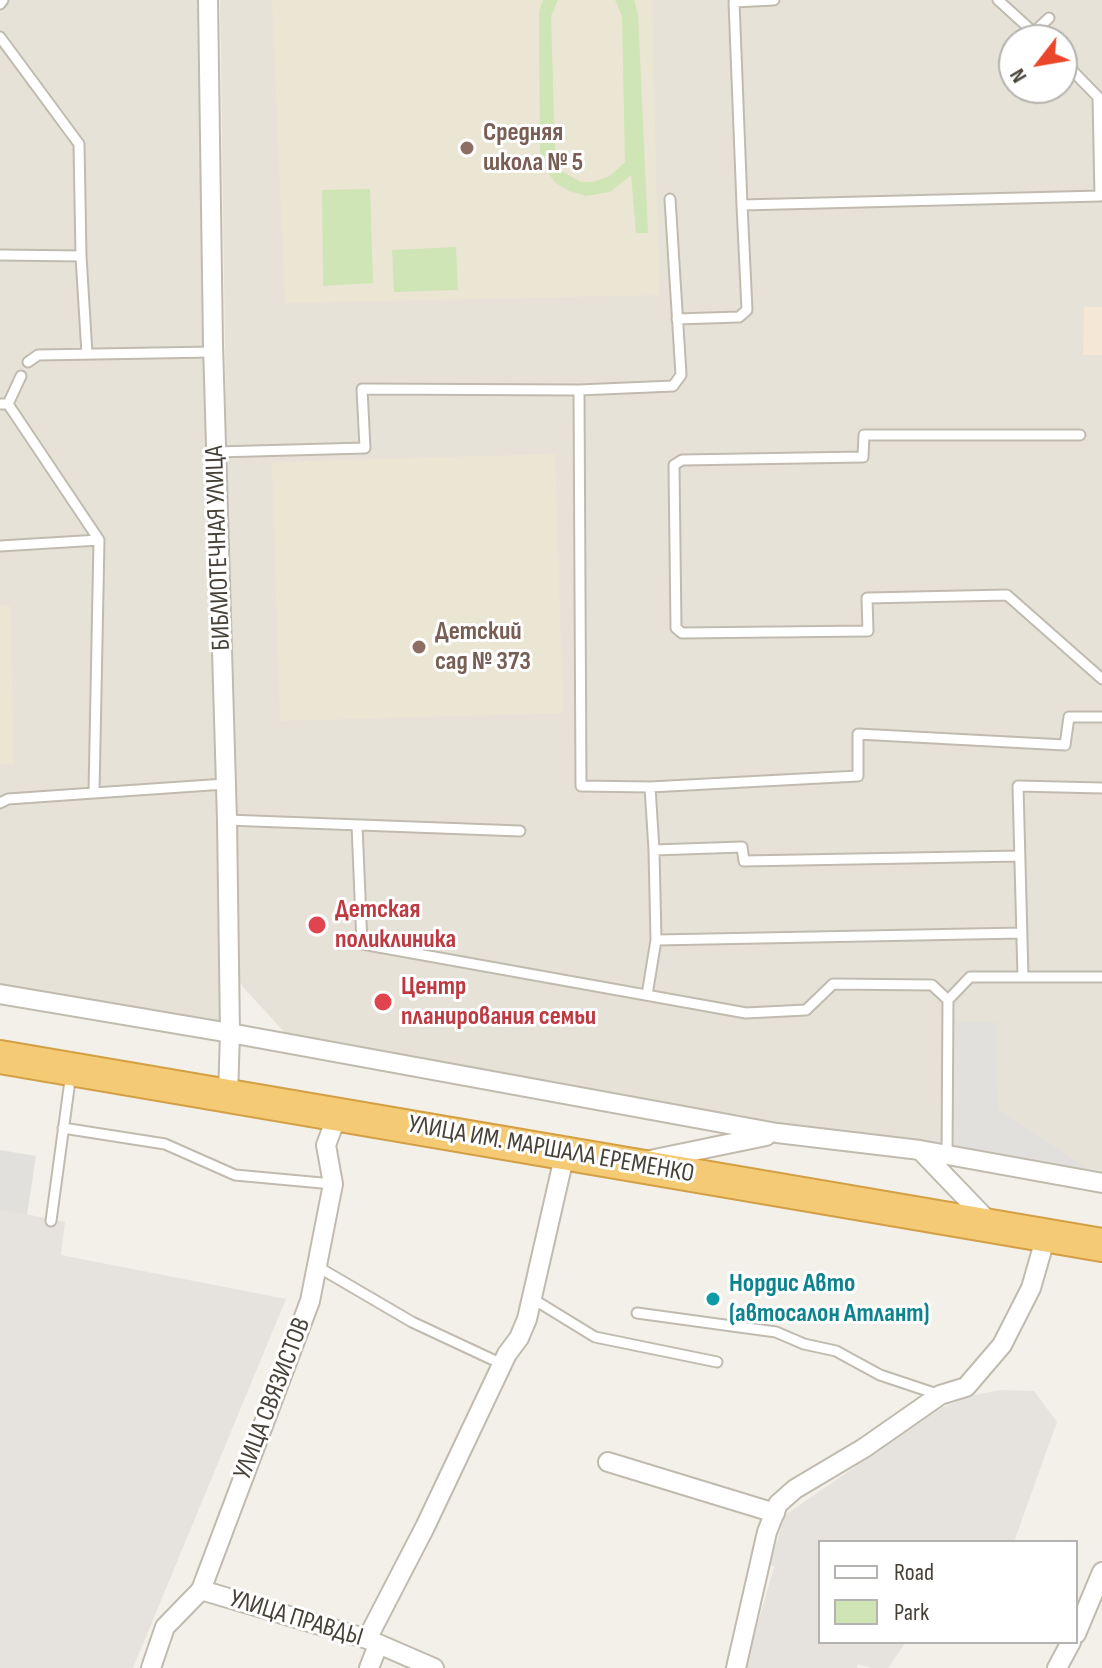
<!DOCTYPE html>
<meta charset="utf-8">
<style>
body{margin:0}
#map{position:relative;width:1102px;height:1668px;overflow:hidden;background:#f3f0e9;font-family:"Sofia Sans Condensed",sans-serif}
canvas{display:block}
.legend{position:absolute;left:818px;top:1540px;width:260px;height:104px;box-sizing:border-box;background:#fff;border:2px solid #b5b3af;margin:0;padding:10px 14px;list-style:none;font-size:24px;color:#474138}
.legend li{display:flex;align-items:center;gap:16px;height:40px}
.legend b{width:40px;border:2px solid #b5b3af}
.north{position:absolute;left:998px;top:24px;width:80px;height:80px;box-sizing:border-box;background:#fff;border:2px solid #b5b3af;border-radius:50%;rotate:239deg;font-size:22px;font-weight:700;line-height:32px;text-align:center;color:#474138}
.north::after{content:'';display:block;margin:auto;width:28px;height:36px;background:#eb4629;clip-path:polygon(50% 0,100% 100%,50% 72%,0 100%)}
</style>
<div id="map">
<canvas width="1102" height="1668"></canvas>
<ul class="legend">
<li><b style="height:10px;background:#fff"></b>Road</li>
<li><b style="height:22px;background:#cfe5b5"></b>Park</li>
</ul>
<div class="north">N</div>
</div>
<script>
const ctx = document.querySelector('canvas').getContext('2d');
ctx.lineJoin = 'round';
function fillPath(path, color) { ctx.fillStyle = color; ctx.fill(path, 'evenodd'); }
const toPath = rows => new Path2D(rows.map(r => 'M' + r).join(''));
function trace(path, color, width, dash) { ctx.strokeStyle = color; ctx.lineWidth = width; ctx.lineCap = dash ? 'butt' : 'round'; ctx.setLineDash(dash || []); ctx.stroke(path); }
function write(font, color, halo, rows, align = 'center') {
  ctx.font = font + ' "Sofia Sans Condensed",sans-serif'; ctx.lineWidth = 6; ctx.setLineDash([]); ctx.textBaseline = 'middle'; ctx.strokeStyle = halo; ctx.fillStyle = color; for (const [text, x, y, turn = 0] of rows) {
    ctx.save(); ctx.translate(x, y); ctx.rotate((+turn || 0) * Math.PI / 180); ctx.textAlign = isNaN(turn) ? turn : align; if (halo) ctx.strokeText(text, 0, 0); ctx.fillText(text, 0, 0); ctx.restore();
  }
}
fillPath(toPath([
 [0,0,199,0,225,1025,0,986],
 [220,0,1102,0,1102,1179,714,1115,287,1035,234,977],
 [1014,40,1062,40,1062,88,1014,88]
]), '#e7e2d8');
fillPath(toPath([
 [1084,307,1102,307,1102,355,1083,355]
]), '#f4e7d6');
fillPath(toPath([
 [0,1209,65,1222,61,1255,286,1299,133,1668,0,1668],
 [1001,1390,1034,1391,1057,1422,1014,1542,820,1542,820,1642,906,1642,888,1668,871,1668,858,1664,857,1668,745,1668,774,1567,770,1564,785,1515,941,1408,975,1395]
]), '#e6e2de');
fillPath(toPath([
 [272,0,652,0,659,295,285,303],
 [555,454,563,713,280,721,272,462],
 [0,606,10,606,14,764,0,764]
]), '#ebe5d4');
fillPath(toPath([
 [543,0,558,0,551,16,555,153,563,172,581,182,593,182,610,176,625,162,622,16,615,0,634,0,638,14,648,233,636,233,631,175,610,192,586,196,569,191,556,183,545,169,540,152,539,12],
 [370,189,373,283,323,286,322,190],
 [456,247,458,290,394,292,392,250]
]), '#cfe5b5');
fillPath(toPath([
 [950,1022,996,1022,997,1109,1102,1178,950,1152],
 [0,1150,36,1156,27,1215,0,1210]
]), '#e2e0dd');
const lane = toPath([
 [774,0,734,2,742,205,1100,196,1098,97,1062,60],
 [998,0,1042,40],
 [0,4,3,0],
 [1034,32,1049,18],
 [0,37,79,144,81,256],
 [0,255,81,256,87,354],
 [677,319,739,317,747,310,742,205],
 [28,362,38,355,213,352],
 [579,390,673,386,681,375,670,199],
 [0,404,8,404,99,540],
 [8,404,21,376],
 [1080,435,864,435,863,457,682,460,674,465,676,628,682,633,868,631,867,598,1007,595,1102,679],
 [216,452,365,448,362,389,579,390,581,786,650,787],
 [0,546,99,540,94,793,225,784],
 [0,803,8,799,94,793],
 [227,820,520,831],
 [357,825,362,944,746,1013,806,1010,833,984,932,985,948,1000],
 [654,850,650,787,858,776,858,734,1065,745,1069,717,1102,717],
 [1020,856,744,861,742,847,654,850,656,940,1022,933],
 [1023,977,1018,786,1102,788],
 [647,995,656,940],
 [63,1128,165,1144,235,1175,333,1184],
 [947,1155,948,1000,970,977,1102,977],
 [51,1221,71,1073],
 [318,1267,412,1322,502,1364],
 [533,1299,595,1337,717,1362],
 [637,1313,776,1332,804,1344,836,1351,880,1375,940,1395]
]);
const street = toPath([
 [208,0,213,344,227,820,230,1033,228,1096],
 [0,994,230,1033,777,1133,920,1150,1102,1183],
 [920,1150,991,1224],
 [650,1160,766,1136],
 [608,1462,775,1513],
 [201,1590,367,1639,434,1668],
 [1076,1634,1102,1572],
 [367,1639,425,1527,507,1354,519,1338,527,1319,565,1153],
 [151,1668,165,1627,201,1590,310,1301,333,1184,326,1145,338,1113],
 [369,1668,378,1645],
 [736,1668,767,1532,778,1504,795,1489,864,1448,940,1395,966,1387,1002,1345,1031,1288,1046,1236],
 [1057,1668,1071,1642]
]);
const highway = toPath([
 [0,1057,1102,1245]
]);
trace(lane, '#c1bbaf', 13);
trace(street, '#c1bbaf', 22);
trace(highway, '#d39f44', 36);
trace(lane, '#fff', 9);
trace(street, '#fff', 18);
trace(highway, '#f4ca74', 32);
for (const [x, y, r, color] of [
 [467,148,8,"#8d6e63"],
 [419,647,8,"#8d6e63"],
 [317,925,10,"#e0444e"],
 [383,1002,10,"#e0444e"],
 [713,1299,8,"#0f9aa8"]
]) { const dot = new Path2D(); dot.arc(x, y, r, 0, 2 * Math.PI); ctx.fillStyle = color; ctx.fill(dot); trace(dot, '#fff', 3); }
write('bold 26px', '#785e54', '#fff', [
 ["Средняя",483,133],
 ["школа № 5",483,163],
 ["Детский",435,632],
 ["сад № 373",435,662]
], 'left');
write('26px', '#474138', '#fff', [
 ["БИБЛИОТЕЧНАЯ УЛИЦА",219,548,-92],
 ["УЛИЦА ИМ. МАРШАЛА ЕРЕМЕНКО",551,1150,10],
 ["УЛИЦА СВЯЗИСТОВ",273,1399,-69],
 ["УЛИЦА ПРАВДЫ",296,1619,17]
]);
write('bold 26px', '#be3a42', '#fff', [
 ["Детская",335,910],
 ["поликлиника",335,940],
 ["Центр",401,987],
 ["планирования семьи",401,1017]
], 'left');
write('bold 26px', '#0d838f', '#fff', [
 ["Нордис Авто",729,1284],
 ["(автосалон Атлант)",729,1314]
], 'left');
</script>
